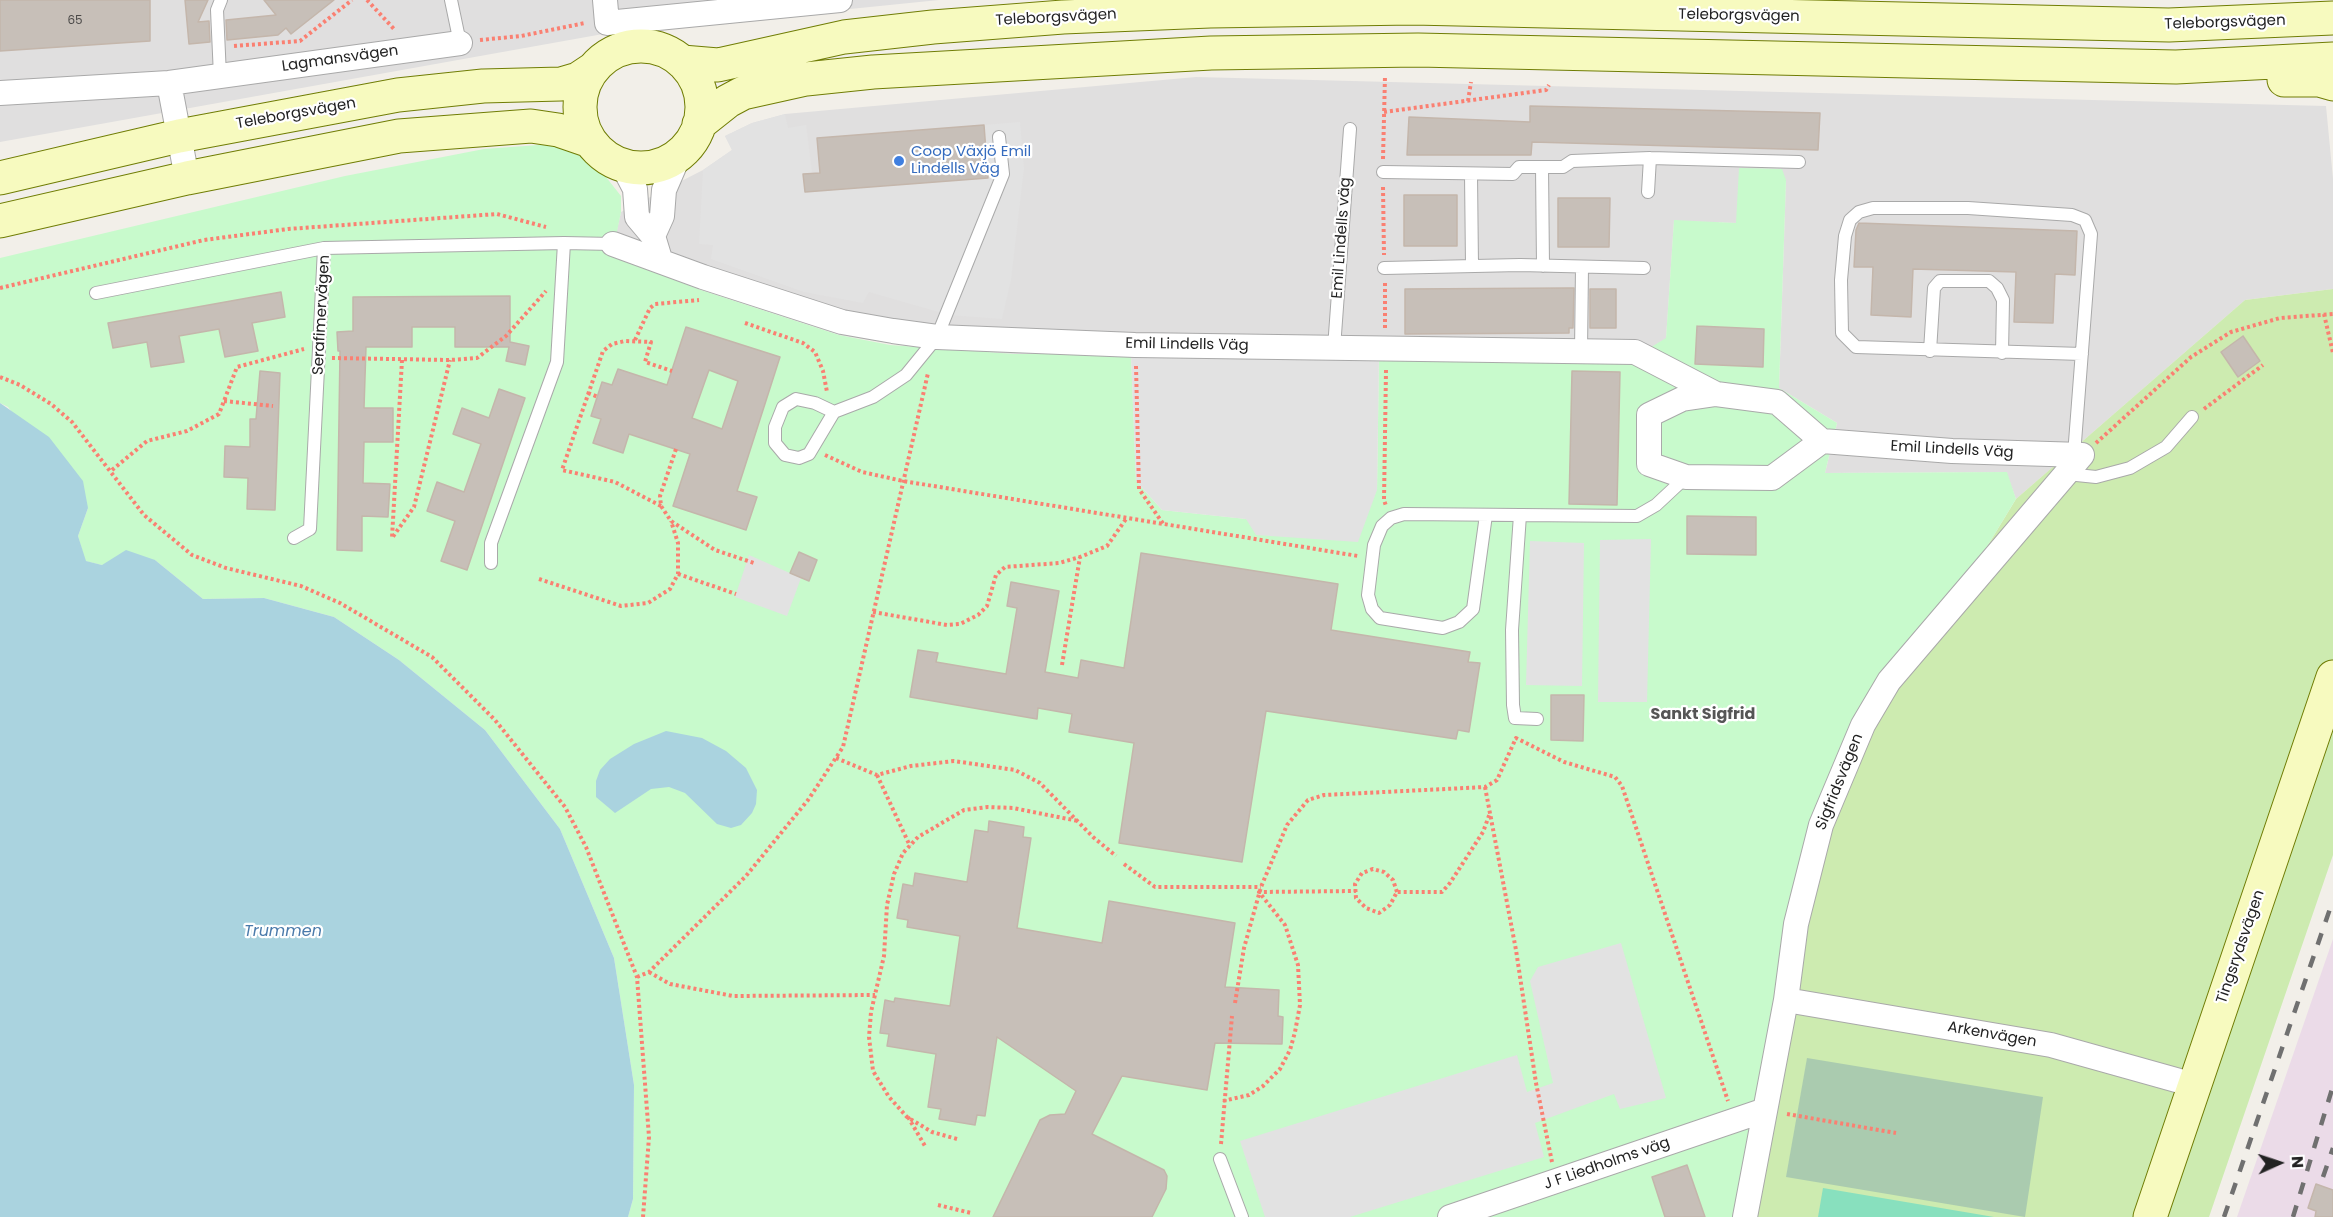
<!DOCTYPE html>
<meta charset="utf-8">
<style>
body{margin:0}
#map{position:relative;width:2333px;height:1217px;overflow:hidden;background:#f2efe9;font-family:Poppins,sans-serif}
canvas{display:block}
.north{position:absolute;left:2249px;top:1133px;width:60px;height:60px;-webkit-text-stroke:4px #fff;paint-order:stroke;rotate:87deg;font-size:16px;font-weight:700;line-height:24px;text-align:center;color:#222}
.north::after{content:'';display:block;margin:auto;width:21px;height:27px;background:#222;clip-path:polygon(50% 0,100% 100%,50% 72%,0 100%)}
</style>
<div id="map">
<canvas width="2333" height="1217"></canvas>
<div class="north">N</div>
</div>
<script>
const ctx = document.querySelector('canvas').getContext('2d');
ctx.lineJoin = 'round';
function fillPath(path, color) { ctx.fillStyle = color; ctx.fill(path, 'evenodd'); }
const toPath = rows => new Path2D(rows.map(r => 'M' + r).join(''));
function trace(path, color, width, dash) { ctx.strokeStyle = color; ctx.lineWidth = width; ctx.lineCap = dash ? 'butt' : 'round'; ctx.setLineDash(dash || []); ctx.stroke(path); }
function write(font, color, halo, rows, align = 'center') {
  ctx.font = font + ' Poppins,sans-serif'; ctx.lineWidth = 4.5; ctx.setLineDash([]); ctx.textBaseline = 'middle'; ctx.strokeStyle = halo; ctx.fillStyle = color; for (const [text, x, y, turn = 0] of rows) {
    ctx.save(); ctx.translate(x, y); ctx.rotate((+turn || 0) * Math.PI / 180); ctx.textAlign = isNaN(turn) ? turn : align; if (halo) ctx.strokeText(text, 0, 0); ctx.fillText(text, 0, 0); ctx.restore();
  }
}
fillPath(toPath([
 [0,0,939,0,603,34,0,142],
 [1196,77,2326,106,2333,179,2333,289,2245,300,2016,499,2006,472,1825,473,1837,423,1779,388,1786,180,1737,223,1674,221,1666,339,1635,357,1014,354,933,350,839,335,701,290,611,256,621,212,703,170,732,150,725,136,752,123,785,114]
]), '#e0dfdf');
fillPath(toPath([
 [2333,939,2333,1217,2237,1217]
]), '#ebdbe8');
fillPath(toPath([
 [2333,289,2333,855,2209,1217,1745,1217,1796,924,1863,725,1941,622,2016,499,2245,300]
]), '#cdebb0');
fillPath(toPath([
 [1807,1058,2043,1097,2025,1217,1786,1177]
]), '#aacbaf');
fillPath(toPath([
 [552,144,583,157,606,177,621,196,621,212,612,256,701,290,839,335,890,345,1014,354,1131,354,1136,481,1162,510,1247,519,1377,490,1379,354,1635,357,1666,338,1674,220,1736,223,1739,168,1782,169,1786,180,1779,388,1837,423,1825,473,2007,472,2016,499,1941,622,1889,681,1821,825,1745,1217,628,1217,633,1199,634,1085,614,958,560,829,485,730,399,660,334,617,264,598,203,599,155,560,102,565,85,561,78,536,88,508,8,407,0,403,0,258,345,176,484,149]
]), '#c8facc');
fillPath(toPath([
 [1823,1188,1994,1217,1818,1217]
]), '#88e0be');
fillPath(toPath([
 [785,114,788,128,806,125,812,173,803,174,805,192,988,178,984,125,1020,122,1024,168,1011,280,1002,319,949,315,869,292,863,303,804,292,711,259,713,245,699,244,703,170,732,150,725,136,752,123],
 [1131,354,1379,354,1377,490,1358,542,1256,535,1246,519,1162,510,1136,481],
 [1651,539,1647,702,1598,702,1600,540],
 [1530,541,1584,543,1582,686,1526,685],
 [749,555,801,578,787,616,735,597],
 [1621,943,1666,1098,1620,1109,1614,1094,1535,1123,1544,1157,1350,1217,1265,1217,1240,1141,1517,1055,1527,1092,1553,1083,1530,981,1538,967]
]), '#e2e2e2');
fillPath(toPath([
 [0,403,49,437,83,481,88,508,78,536,86,561,102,565,126,550,155,560,203,599,264,598,334,617,399,660,485,730,560,829,614,958,634,1085,633,1199,628,1217,0,1217],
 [666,731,702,738,726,751,746,768,757,790,756,804,752,813,741,825,731,828,717,824,685,793,669,787,651,789,615,813,596,797,596,781,600,770,610,759,634,744]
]), '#aad3df');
const building = toPath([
 [0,0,150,0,150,41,0,51,0,0],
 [185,0,208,0,198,22,209,21,210,42,189,44,185,0],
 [264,0,334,0,291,34,286,28,278,35,227,40,226,20,276,15,264,0],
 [1530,106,1820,113,1818,150,1532,142,1531,155,1407,155,1409,117,1530,122,1530,106],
 [984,125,988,178,805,192,803,174,820,173,817,138,984,125],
 [1404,195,1457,195,1457,246,1404,246,1404,195],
 [1558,198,1610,198,1609,247,1558,247,1558,198],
 [1859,223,2077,231,2075,275,2055,274,2053,323,2014,322,2016,272,1913,269,1911,317,1871,315,1873,267,1854,267,1856,230,1859,223],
 [1568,288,1574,288,1573,328,1569,328,1569,333,1405,334,1405,289,1568,288],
 [1590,289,1616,289,1616,328,1590,328,1590,289],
 [281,292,285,317,252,323,258,351,225,357,219,329,179,336,184,362,151,367,147,342,113,348,108,323,281,292],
 [510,296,510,342,529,346,525,365,506,361,509,347,455,347,455,327,412,327,412,347,366,347,364,408,393,408,393,442,364,442,363,483,390,484,388,517,362,516,362,551,337,550,340,351,338,351,337,332,353,331,353,297,510,296],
 [1697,326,1764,329,1763,367,1695,364,1697,326],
 [686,327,780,357,737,491,757,497,746,530,673,506,690,454,629,434,623,453,593,443,601,419,591,416,602,382,612,385,618,369,667,385,686,327],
 [709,370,738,381,722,429,692,418,709,370],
 [2243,336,2260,361,2238,377,2221,352,2243,336],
 [260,371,280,373,275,510,247,509,248,478,224,477,225,446,250,447,250,419,256,419,260,371],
 [1572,371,1620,372,1617,505,1569,504,1572,371],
 [499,389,525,398,467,570,441,561,455,521,427,511,437,482,464,492,481,444,453,434,462,408,489,418,499,389],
 [1687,516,1756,517,1756,555,1687,554,1687,516],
 [799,552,817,560,809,581,790,573,799,552],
 [1141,553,1338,584,1331,630,1470,652,1468,662,1480,663,1469,732,1458,730,1456,739,1266,711,1242,862,1119,843,1134,743,1069,732,1072,714,1038,708,1037,719,910,697,918,650,938,653,936,662,1006,674,1017,608,1007,606,1011,582,1059,591,1045,672,1078,678,1081,660,1124,668,1141,553],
 [1551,695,1584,695,1583,741,1551,740,1551,695],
 [989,821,1024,827,1023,837,1031,838,1017,928,1102,943,1109,901,1235,923,1225,987,1279,990,1278,1016,1283,1017,1282,1044,1215,1043,1207,1090,1122,1076,1092,1134,1164,1170,1167,1176,1166,1189,1152,1217,993,1217,1040,1120,1050,1115,1065,1114,1076,1091,997,1037,985,1116,977,1115,975,1125,939,1119,941,1109,928,1107,936,1054,887,1046,889,1034,880,1033,885,1000,894,1002,895,998,950,1006,960,936,907,927,908,920,897,918,903,884,913,886,915,873,967,882,975,830,988,832,989,821],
 [1687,1165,1705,1217,1665,1217,1652,1177,1687,1165],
 [2316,1184,2333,1190,2333,1217,2315,1217,2316,1211,2308,1208,2316,1184]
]);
fillPath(building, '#c7bfb8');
trace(building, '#c4b6ab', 1.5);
const lane = toPath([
 [451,0,460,43],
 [220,76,217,10,221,0],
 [1542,167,1543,266],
 [1383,172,1513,174,1519,167,1563,167,1572,161,1650,158,1799,162],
 [1471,174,1472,266],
 [1648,192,1650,158],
 [1384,268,1520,265,1644,268],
 [96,293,324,248],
 [1334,348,1350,129],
 [1581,351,1582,267],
 [1930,351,1934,288,1940,281,1989,281,1997,288,2003,300,2002,353],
 [834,412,809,454,799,458,785,455,775,443,775,427,783,407,796,399,815,403,834,412,873,397,906,375,937,337,1003,174,999,137],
 [2074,455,2091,234,2085,220,2072,215,1968,208,1873,208,1859,212,1850,220,1845,236,1841,280,1842,333,1856,347,2082,354],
 [2067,474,2096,477,2130,468,2166,447,2192,417],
 [1486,515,1473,609,1459,622,1443,628,1380,618,1372,609,1368,595,1374,545,1382,526,1391,518,1404,514,1637,516,1656,505,1686,477],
 [1520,515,1512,630,1513,705,1515,718,1537,719],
 [294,538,310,529,324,248,564,243],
 [491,563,491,543,557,362,564,243,613,244],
 [1220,1159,1242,1217]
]);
const street = toPath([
 [605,0,607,23,840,0],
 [169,83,187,178],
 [0,93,169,83,460,43],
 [623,166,635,189,637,217,653,236,660,259],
 [653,236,662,216,664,190,680,153],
 [613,244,703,277,842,322,893,331,937,337,1135,345,1635,352,1716,394,1777,402,1822,441,1952,451,2082,455],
 [1716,394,1682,399,1649,415,1649,464,1686,477,1772,478,1822,441],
 [1786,1000,2051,1045,2194,1085],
 [1450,1217,1765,1110],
 [1745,1217,1786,1000,1796,924,1821,825,1863,725,1889,681,2082,455]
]);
const secondary = toPath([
 '580 107a61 61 0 1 1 122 0a61 61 0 1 1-122 0Z',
 [682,62,718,65,844,37,933,27,1063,17,1210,11,1413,8,2169,25,2333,18],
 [2284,80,2319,80,2333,84],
 [699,124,728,101,743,93,806,79,873,72,1211,53,1418,50,2176,67,2333,59],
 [0,178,179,136,398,95,483,86,561,84,578,79,593,69],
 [0,221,187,178,399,136,531,126,558,130,590,141],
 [2150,1217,2333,677]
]);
trace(lane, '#a9a9a9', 14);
trace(street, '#a9a9a9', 26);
trace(secondary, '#707d05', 35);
trace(toPath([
 [367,0,395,30],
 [480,40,521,36,585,23],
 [234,46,300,41,352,0],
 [1468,101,1471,82],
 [1384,112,1546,90,1549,85],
 [1383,159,1385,76],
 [1383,187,1384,255],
 [1385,283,1385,330],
 [0,288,204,240,288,229,497,214,546,227],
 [2324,314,2333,353],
 [745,323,803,343,815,352,823,371,827,392],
 [635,340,650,308,655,304,699,300],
 [332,358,450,360,477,358,506,336,546,291],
 [402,360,392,538,414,507,450,360],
 [1136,366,1139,489,1164,525],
 [1386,370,1384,500,1386,506],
 [0,377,20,385,51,404,72,422,144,515,192,555,226,568,301,586,340,603,432,657,495,720,565,807,586,847,637,977,649,1137,643,1217],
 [588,393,598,397],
 [224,401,273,406],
 [2204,409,2263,365],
 [2096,443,2191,357,2231,332,2280,318,2333,314],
 [676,449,660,496,661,506,671,521,715,550,754,563],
 [825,455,862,472,903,481,1358,556],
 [112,470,147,441,187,431,219,414,237,367,304,349],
 [661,506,615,482,562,470,603,351,612,344,625,341,651,342,645,362,672,371],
 [678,574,736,594],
 [539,579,621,606,648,603,670,589,678,574,678,543,671,521],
 [873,612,947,625,960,624,978,615,987,606,996,575,1005,567,1059,563,1080,557,1107,546,1126,519],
 [1062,665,1080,557],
 [836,758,877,775,911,766,954,761,1015,770,1040,783,1093,837,1116,856],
 [877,775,910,846],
 [1485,787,1516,950,1536,1083,1552,1162],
 [1124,864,1155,887,1261,887],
 [1397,892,1393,880,1384,872,1373,869,1362,873,1355,884,1356,898,1366,908,1379,913,1390,905,1397,892,1442,892,1450,883,1483,832,1490,813],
 [649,972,670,984,733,996,875,995],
 [637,977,649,972,746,876,808,800,843,747,928,373],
 [1235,1003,1244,948,1261,887,1287,825,1308,800,1324,795,1485,787,1497,780,1516,738,1564,762,1615,777,1622,786,1728,1101],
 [1223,1101,1249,1095,1263,1086,1280,1069,1290,1050,1295,1032,1300,1005,1298,965,1285,925,1259,892,1356,891],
 [1787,1114,1896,1133],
 [908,1117,925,1146],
 [957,1139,932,1132,907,1117,889,1097,873,1071,869,1037,871,1012,884,956,887,905,894,874,903,853,918,837,964,810,988,807,1013,808,1078,821],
 [1221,1144,1232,1016],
 [938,1205,971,1213]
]), '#fa8072', 4, [3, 3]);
trace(lane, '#fff', 12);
trace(street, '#fff', 24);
trace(secondary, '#f7fabf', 33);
trace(toPath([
 [2323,1177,2333,1148],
 [2224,1217,2333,900],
 [2293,1217,2333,1086]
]), '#707070', 4.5, [12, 12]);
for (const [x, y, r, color] of [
 [899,161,6,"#3f7fe0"]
]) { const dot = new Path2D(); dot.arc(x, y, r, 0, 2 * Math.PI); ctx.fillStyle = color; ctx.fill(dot); trace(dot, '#fff', 2); }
write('12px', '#4b4948', null, [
 ["65",75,21]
]);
write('15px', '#222', '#fff', [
 ["Teleborgsvägen",1739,16,1],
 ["Teleborgsvägen",1056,18,-3],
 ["Teleborgsvägen",2225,23,-2],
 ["Lagmansvägen",340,59,-8],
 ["Teleborgsvägen",296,114,-10],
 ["Emil Lindells väg",1342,238,-86],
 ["Serafimervägen",322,315,-87],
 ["Emil Lindells Väg",1187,345,1],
 ["Emil Lindells Väg",1952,450,3],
 ["Sigfridsvägen",1840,782,-68],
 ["Tingsrydsvägen",2241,947,-71],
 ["Arkenvägen",1992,1035,10],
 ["J F Liedholms väg",1607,1164,-19]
]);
write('15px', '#366cbe', '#fff', [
 ["Coop Växjö Emil",911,152],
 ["Lindells Väg",911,169]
], 'left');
write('bold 16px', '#555', '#fff', [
 ["Sankt Sigfrid",1703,715]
]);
write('italic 16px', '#4a7aab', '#fff', [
 ["Trummen",283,932]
]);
</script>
